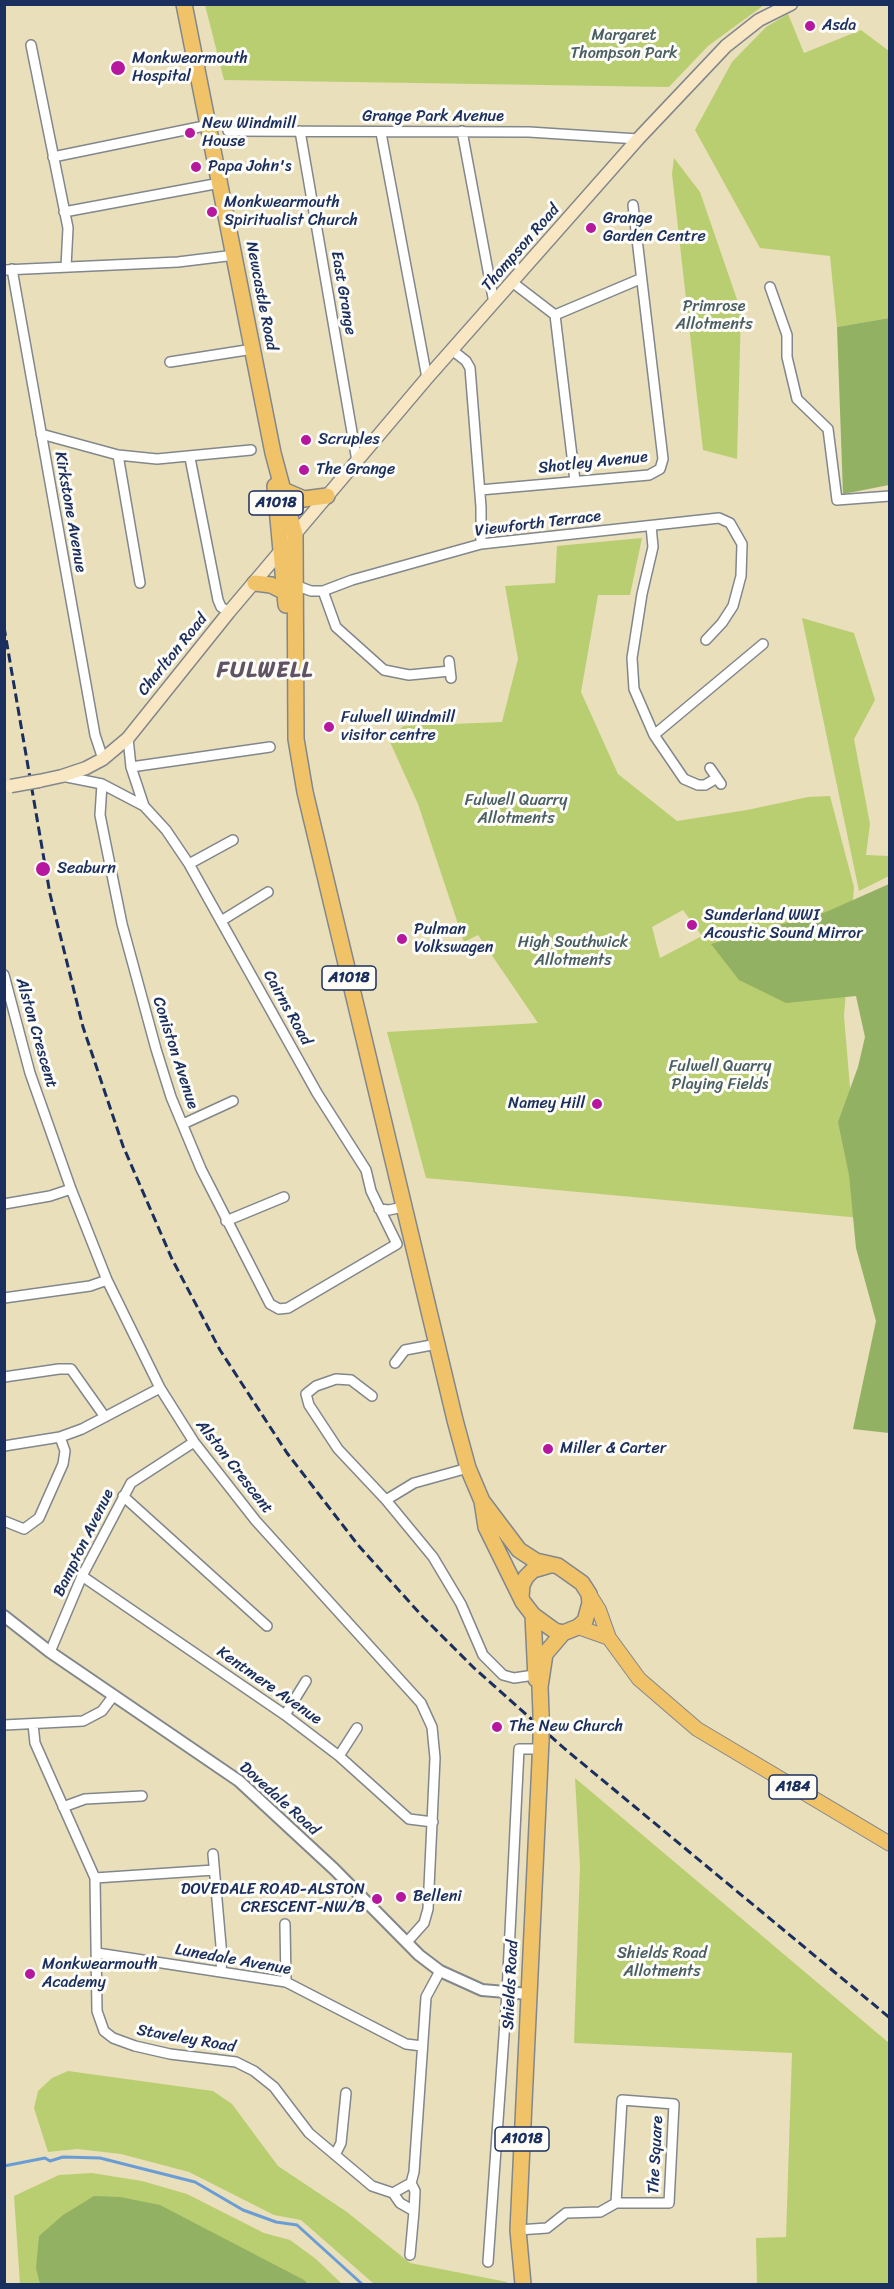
<!DOCTYPE html>
<style>
body{margin:0}
#map{position:relative;width:894px;height:2289px;overflow:hidden;background:#e9dfbb;font-family:Sriracha,sans-serif}
canvas{display:block}
.frame{position:absolute;inset:0;border:6px solid #1b2f5e;pointer-events:none}
</style>
<div id="map">
<canvas width="894" height="2289"></canvas>
<div class="frame"></div>
</div>
<script>
const ctx = document.querySelector('canvas').getContext('2d');
ctx.lineJoin = 'round';
function fillPath(path, color) { ctx.fillStyle = color; ctx.fill(path, 'evenodd'); }
const toPath = rows => new Path2D(rows.map(r => 'M' + r).join(''));
function trace(path, color, width, dash) { ctx.strokeStyle = color; ctx.lineWidth = width; ctx.lineCap = dash ? 'butt' : 'round'; ctx.setLineDash(dash || []); ctx.stroke(path); }
function write(font, color, halo, rows, align = 'center') {
  ctx.font = font + ' Sriracha,sans-serif'; ctx.lineWidth = 6; ctx.setLineDash([]); ctx.textBaseline = 'middle'; ctx.strokeStyle = halo; ctx.fillStyle = color; for (const [text, x, y, turn = 0] of rows) {
    ctx.save(); ctx.translate(x, y); ctx.rotate((+turn || 0) * Math.PI / 180); ctx.textAlign = isNaN(turn) ? turn : align; if (halo) ctx.strokeText(text, 0, 0); ctx.fillText(text, 0, 0); ctx.restore();
  }
}
fillPath(toPath([
 [205,5,205,4,764,5,708,46,669,87,224,80],
 [788,14,804,53,861,30,889,51,889,318,837,327,830,256,760,248,695,130,732,62,766,27],
 [674,158,700,192,741,311,737,459,703,450,672,174],
 [642,538,630,595,598,595,581,692,618,774,677,821,747,810,808,797,830,796,854,887,844,1016,861,1218,426,1178,387,1032,538,1023,478,935,464,942,418,804,390,742,403,726,502,722,518,659,505,586,555,583,557,546],
 [683,910,702,936,660,958,652,927],
 [802,618,854,633,875,700,854,739,870,824,866,855,889,856,889,876,859,891],
 [575,1778,889,2043,889,2284,757,2284,756,2238,786,2237,792,2053,574,2043,580,1866],
 [68,2071,213,2091,232,2104,278,2166,347,2212,410,2263,507,2282,507,2284,374,2284,301,2220,274,2215,189,2172,121,2154,77,2149,48,2152,34,2108,38,2091,52,2078],
 [92,2173,142,2181,187,2194,264,2233,290,2240,316,2259,342,2284,20,2284,14,2196,59,2175]
]), '#b9ce71');
fillPath(toPath([
 [889,318,889,485,843,494,837,327],
 [889,884,889,1433,853,1429,876,1321,856,1248,849,1175,838,1122,858,1067,865,1037,856,996,786,1003,739,980,711,944,826,912],
 [94,2196,120,2197,160,2205,304,2280,308,2284,40,2284,36,2268,39,2236,63,2215]
]), '#92b163');
trace(toPath([
 [4,2166,45,2158,50,2161,63,2157,100,2158,195,2182,243,2210,276,2222,297,2225,362,2284]
]), '#6a9dd5', 3);
const minor = toPath([
 [31,45,68,228,66,267],
 [228,131,529,132,638,139],
 [300,131,357,461],
 [462,131,494,303],
 [381,133,427,378],
 [53,157,209,125],
 [64,212,220,183],
 [12,269,95,735,103,759],
 [4,270,178,262,235,255],
 [512,282,555,315,575,481],
 [770,287,787,335,787,357,797,399,828,429,837,500,890,496],
 [555,315,640,279],
 [452,350,466,361,470,368,481,507,481,544],
 [170,362,253,349],
 [41,434,118,455,157,459,251,450],
 [118,455,140,583],
 [190,458,218,600,221,607,229,612],
 [480,490,649,475,660,469,663,459,633,205],
 [651,526,653,547,642,594,632,658,634,689,654,735,684,779,698,785,705,785,717,778],
 [295,585,311,591,323,591,352,580,481,544,719,518,730,523,742,544,741,576,733,606,722,623,706,640],
 [323,591,336,627,384,670,409,675,450,671],
 [449,661,451,678],
 [654,735,763,644],
 [131,767,270,747],
 [710,768,721,784],
 [62,776,102,784,144,806,131,767,128,738],
 [102,784,100,815,109,860,122,924,156,1049,171,1097,201,1169,270,1304,279,1309,288,1308,397,1244],
 [144,806,166,830,189,864,317,1093,366,1170,371,1191,397,1244],
 [189,864,233,840],
 [221,921,268,892],
 [4,975,30,1073,71,1189,107,1280,160,1388,194,1442,256,1521,421,1703,432,1727,435,1758,428,1909,424,1923,407,1942],
 [183,1124,233,1101],
 [4,1204,50,1196,71,1189],
 [379,1209,389,1210,403,1207],
 [226,1221,284,1197],
 [4,1298,90,1286,107,1280],
 [395,1363,405,1350,437,1344],
 [4,1377,59,1369,71,1369,105,1417],
 [372,1396,351,1380,336,1379,316,1386,306,1394,309,1405,338,1449,386,1500,433,1557,461,1604,483,1655,503,1675,514,1678,534,1675],
 [4,1446,60,1437,82,1429,160,1388],
 [123,1496,267,1626],
 [386,1500,414,1483,468,1468],
 [4,1521,24,1529,39,1518,63,1464,65,1451,60,1437],
 [82,1576,285,1715,339,1756,409,1819,433,1822],
 [50,1652,82,1576,131,1483,194,1442],
 [285,1715,306,1681],
 [33,1724,35,1743,95,1878,97,2011,104,2031,113,2038,135,2046,170,2054,236,2062,254,2071,274,2087,309,2133,372,2186,393,2193,411,2183],
 [4,1725,83,1721,102,1711,114,1695],
 [339,1756,357,1728],
 [63,1807,85,1799,142,1796],
 [213,1854,222,1957,221,1971],
 [95,1878,214,1870],
 [285,1924,286,1982],
 [97,1953,286,1982,406,2044,422,2046],
 [622,2100,674,2104,669,2203,616,2203,622,2100],
 [335,2155,341,2143,346,2093],
 [411,2183,414,2172,426,1997,440,1971],
 [393,2193,400,2203,414,2211,415,2191,411,2183],
 [518,2230,547,2228,566,2213,600,2212,616,2203],
 [410,2255,414,2211],
 [488,2262,507,1993,519,1749,541,1749]
]);
const tertiary = toPath([
 [4,1616,50,1652,239,1781,334,1869,419,1955,440,1971,482,1990,529,1994]
]);
const secondary = toPath([
 [39,781,62,776,86,768,103,759,128,738,229,612,427,378,638,139,726,46,759,20,791,4]
]);
const primary = toPath([
 [589,1594,599,1610,609,1638,639,1679,697,1729,890,1844],
 [578,1627,609,1638]
]);
const trunk = toPath([
 [184,4,273,453,295,535,296,739,305,792,455,1420,468,1468,482,1501,486,1527,523,1602,533,1615,555,1631,563,1633,578,1627,585,1621,590,1603,589,1594,582,1583,558,1566,536,1561,519,1550,482,1501],
 [275,486,286,605],
 [283,490,304,499,327,496],
 [255,583,271,585,285,592],
 [521,1597,522,1585,526,1577,533,1570,550,1565],
 [533,1615,536,1679],
 [541,1714,540,1687,545,1654,563,1633],
 [523,2284,518,2230,541,1740]
]);
trace(minor, '#82878c', 12);
trace(tertiary, '#82878c', 14);
trace(secondary, '#82878c', 15);
trace(primary, '#82878c', 16);
trace(trunk, '#82878c', 18);
trace(minor, '#fff', 9);
trace(tertiary, '#fff', 10);
trace(secondary, '#f9e7c3', 12);
trace(primary, '#f1c369', 14);
trace(trunk, '#f1c369', 15);
trace(toPath([
 [4,627,50,894,83,1027,123,1146,172,1259,220,1350,287,1453,358,1545,423,1617,474,1668,565,1749,890,2018]
]), '#1b2f5e', 3, [9, 4.5]);
const secondaryBridge = toPath([
 [11,786,39,781]
]);
const trunkBridge = toPath([
 [541,1740,541,1714]
]);
trace(secondaryBridge, '#82878c', 15, []);
trace(trunkBridge, '#82878c', 18, []);
trace(secondaryBridge, '#f9e7c3', 12);
trace(trunkBridge, '#f1c369', 15);
for (const [x, y, r, color] of [
 [810,26,6,"#b5179e"],
 [118,68,8,"#b5179e"],
 [190,133,6,"#b5179e"],
 [196,167,6,"#b5179e"],
 [212,212,6,"#b5179e"],
 [591,228,6,"#b5179e"],
 [306,440,6,"#b5179e"],
 [304,470,6,"#b5179e"],
 [329,727,6,"#b5179e"],
 [43,869,8,"#b5179e"],
 [692,925,6,"#b5179e"],
 [402,939,6,"#b5179e"],
 [597,1104,6,"#b5179e"],
 [548,1449,6,"#b5179e"],
 [497,1727,6,"#b5179e"],
 [401,1897,6,"#b5179e"],
 [377,1899,6,"#b5179e"],
 [30,1974,6,"#b5179e"]
]) { const dot = new Path2D(); dot.arc(x, y, r, 0, 2 * Math.PI); ctx.fillStyle = color; ctx.fill(dot); trace(dot, '#fdfcf7', 2); }
for (const [x, y, w] of [
 [276,503,54],
 [349,978,54],
 [793,1787,48],
 [522,2139,54]
]) { const box = new Path2D(); box.roundRect(x - w / 2, y - 12, w, 24, 4.5); ctx.fillStyle = '#fdfcf7'; ctx.fill(box); trace(box, '#1b2f5e', 1.5); }
write('bold 15px', '#1b2f5e', null, [
 ["A1018",276,503],
 ["A1018",349,978],
 ["A184",793,1787],
 ["A1018",522,2139]
]);
write('16px', '#1b2f5e', '#fdfcf7', [
 ["Asda",822,26],
 ["Monkwearmouth",132,59],
 ["Hospital",132,77],
 ["New Windmill",202,124],
 ["House",202,142],
 ["Papa John's",208,167],
 ["Monkwearmouth",224,203],
 ["Spiritualist Church",224,221],
 ["Grange",603,219],
 ["Garden Centre",603,237],
 ["Scruples",318,440],
 ["The Grange",316,470],
 ["Fulwell Windmill",341,718],
 ["visitor centre",341,736],
 ["Seaburn",57,869],
 ["Sunderland WWI",704,916],
 ["Acoustic Sound Mirror",704,934],
 ["Pulman",414,930],
 ["Volkswagen",414,948],
 ["Namey Hill",585,1104,"right"],
 ["Miller & Carter",560,1449],
 ["The New Church",509,1727],
 ["DOVEDALE ROAD-ALSTON",365,1890,"right"],
 ["CRESCENT-NW/B",365,1908,"right"],
 ["Belleni",413,1897],
 ["Monkwearmouth",42,1965],
 ["Academy",42,1983]
], 'left');
write('16px', '#4a5f64', '#fdfcf7', [
 ["Margaret",624,36],
 ["Thompson Park",624,54],
 ["Primrose",714,307],
 ["Allotments",714,325],
 ["Fulwell Quarry",516,801],
 ["Allotments",516,819],
 ["High Southwick",573,943],
 ["Allotments",573,961],
 ["Fulwell Quarry",720,1067],
 ["Playing Fields",720,1085],
 ["Shields Road",662,1954],
 ["Allotments",662,1972]
]);
write('16px', '#1b2f5e', '#fdfcf7', [
 ["Grange Park Avenue",433,117],
 ["Thompson Road",521,248,-49],
 ["East Grange",343,293,80],
 ["Newcastle Road",261,296,79],
 ["Shotley Avenue",593,463,-6],
 ["Kirkstone Avenue",70,512,80],
 ["Viewforth Terrace",538,524,-7],
 ["Charlton Road",173,655,-51],
 ["Cairns Road",287,1008,61],
 ["Alston Crescent",36,1033,74],
 ["Coniston Avenue",175,1053,72],
 ["Alston Crescent",234,1467,52],
 ["Bampton Avenue",84,1543,-64],
 ["Kentmere Avenue",269,1686,35],
 ["Dovedale Road",279,1799,42],
 ["Lunedale Avenue",233,1960,10],
 ["Shields Road",511,1985,-87],
 ["Staveley Road",186,2039,10],
 ["The Square",656,2155,-87]
]);
ctx.letterSpacing = '1.5px';
write('bold 22px', '#605364', '#fdfcf7', [
 ["FULWELL",265,671]
]);
ctx.letterSpacing = '0px';
</script>
